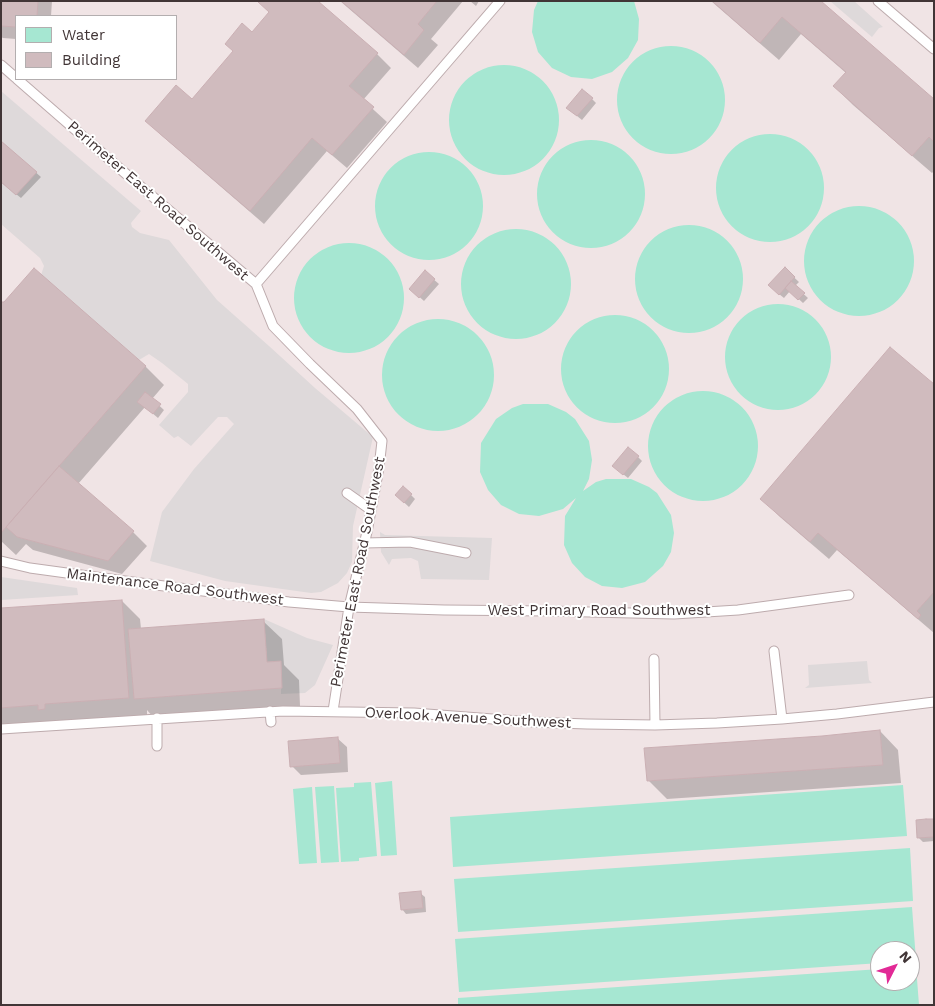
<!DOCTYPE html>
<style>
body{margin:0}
#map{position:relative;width:935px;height:1006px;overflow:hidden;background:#f0e4e5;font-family:"Work Sans",sans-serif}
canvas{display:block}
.frame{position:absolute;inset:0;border:2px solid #413536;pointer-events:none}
.legend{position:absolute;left:15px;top:15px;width:162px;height:65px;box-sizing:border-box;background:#fff;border:1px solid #b3aeaf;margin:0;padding:6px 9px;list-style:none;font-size:15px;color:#413536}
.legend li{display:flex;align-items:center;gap:10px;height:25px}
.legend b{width:25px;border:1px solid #b3aeaf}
.north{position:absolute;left:870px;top:941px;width:50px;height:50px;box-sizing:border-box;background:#fff;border:1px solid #b3aeaf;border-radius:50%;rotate:49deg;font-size:14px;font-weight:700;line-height:20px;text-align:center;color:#413536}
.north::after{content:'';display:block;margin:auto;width:18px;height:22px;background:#e22a96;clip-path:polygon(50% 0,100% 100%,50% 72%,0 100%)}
</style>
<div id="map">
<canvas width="935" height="1006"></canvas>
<div class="frame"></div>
<ul class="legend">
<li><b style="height:14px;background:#a6e7d2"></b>Water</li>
<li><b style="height:14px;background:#d0bbbe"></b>Building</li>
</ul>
<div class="north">N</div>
</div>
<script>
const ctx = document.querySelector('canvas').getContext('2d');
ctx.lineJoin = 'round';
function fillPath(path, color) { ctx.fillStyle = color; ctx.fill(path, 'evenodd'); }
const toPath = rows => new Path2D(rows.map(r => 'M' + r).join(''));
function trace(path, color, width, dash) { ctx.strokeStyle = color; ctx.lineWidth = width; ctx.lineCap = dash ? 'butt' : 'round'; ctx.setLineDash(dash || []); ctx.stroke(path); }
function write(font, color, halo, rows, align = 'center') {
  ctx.font = font + ' "Work Sans",sans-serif'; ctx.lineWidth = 4; ctx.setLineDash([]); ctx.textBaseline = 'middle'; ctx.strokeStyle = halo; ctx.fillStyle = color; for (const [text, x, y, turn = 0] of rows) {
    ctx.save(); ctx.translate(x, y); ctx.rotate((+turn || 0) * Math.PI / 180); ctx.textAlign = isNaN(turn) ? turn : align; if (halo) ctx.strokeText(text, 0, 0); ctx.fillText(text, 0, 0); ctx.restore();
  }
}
fillPath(toPath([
 [830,1,854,1,883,27,879,28,872,37],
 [1,91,141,211,131,223,132,227,140,233,169,240,217,300,269,346,315,388,373,437,353,526,352,562,347,573,338,583,321,592,311,593,225,581,150,561,162,512,194,469,234,424,227,417,218,417,191,446,178,436,174,438,159,425,188,392,188,384,162,363,149,354,139,360,41,275,44,266,40,258,1,224],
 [380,532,385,535,492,538,489,580,421,579,418,561,411,558,392,559,389,565,381,552],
 [1,577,77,588,78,595,1,600],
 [264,619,307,638,333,645,315,685,305,693,281,694,281,661,267,662],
 [867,661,869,680,872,683,805,688,809,685,808,665]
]), '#ded9da');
fillPath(toPath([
 [538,1,634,1,639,19,638,40,628,58,612,72,592,79,571,77,552,68,538,52,532,32,534,10],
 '617 100a54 54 0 1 1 108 0a54 54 0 1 1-108 0Z',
 '449 120a55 55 0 1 1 110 0a55 55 0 1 1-110 0Z',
 '716 188a54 54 0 1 1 108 0a54 54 0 1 1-108 0Z',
 '537 194a54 54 0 1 1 108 0a54 54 0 1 1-108 0Z',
 '375 206a54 54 0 1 1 108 0a54 54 0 1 1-108 0Z',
 '804 261a55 55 0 1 1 110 0a55 55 0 1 1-110 0Z',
 '635 279a54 54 0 1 1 108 0a54 54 0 1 1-108 0Z',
 '461 284a55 55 0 1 1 110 0a55 55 0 1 1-110 0Z',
 '294 298a55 55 0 1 1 110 0a55 55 0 1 1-110 0Z',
 '725 357a53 53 0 1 1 106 0a53 53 0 1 1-106 0Z',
 '561 369a54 54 0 1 1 108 0a54 54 0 1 1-108 0Z',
 '382 375a56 56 0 1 1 112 0a56 56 0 1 1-112 0Z',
 '648 446a55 55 0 1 1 110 0a55 55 0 1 1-110 0Z',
 [523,404,548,404,566,412,575,419,589,441,592,460,589,479,583,491,596,482,606,479,631,479,649,487,657,493,671,515,674,533,671,552,663,566,645,582,622,588,602,586,585,577,572,563,564,545,565,516,576,498,563,509,539,516,519,514,501,505,488,490,480,472,481,443,496,419,512,408],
 [392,781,397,855,381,856,375,783],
 [371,782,377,856,359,858,359,861,341,862,336,788,354,787,354,783],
 [903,785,907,836,453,867,450,817],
 [334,786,339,862,321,863,315,787],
 [312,787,317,863,299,864,293,789],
 [910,848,913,901,458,932,454,879],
 [912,907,916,960,910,961,910,951,880,951,880,963,459,992,455,939],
 [916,966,919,1005,458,1005,458,998,880,969,880,981,910,981,910,967]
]), '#a6e7d2');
fillPath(toPath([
 [1,1,52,1,51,16,16,16,16,39,3,38,1,37],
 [340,1,463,1,431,39,438,45,418,68],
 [470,1,479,1,476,6],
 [711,1,819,1,934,101,934,171,932,173,853,105,834,86,846,73,801,34,779,60],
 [252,33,377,54,391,68,363,100,387,122,347,168,327,151,264,224,161,135,147,121,192,100],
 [592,99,596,103,582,120,572,112],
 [1,142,41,177,21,198,1,182],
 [785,269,799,282,795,286,808,298,803,303,790,291,784,298,774,290],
 [34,270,146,367,164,385,152,399,164,410,158,418,145,407,78,484,133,532,147,546,122,574,33,550,26,544,16,555,1,541,1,303,5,303],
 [425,272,439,284,424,301,415,293],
 [934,386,934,633,837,550,829,559,780,517,762,499],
 [638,457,642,461,628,478,618,470],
 [396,495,411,495,415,499,409,507],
 [122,601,140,619,141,629,263,621,282,639,284,665,299,680,300,706,153,717,147,710,147,716,1,727,1,610],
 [880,731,898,750,901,783,667,799,649,781,822,737],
 [337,738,347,747,348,772,301,775,292,766],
 [934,820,934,841,923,842,918,837],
 [420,893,425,897,426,912,406,914,402,909]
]), '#0003');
const building = toPath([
 [1,1,38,1,37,16,16,16,16,27,1,26,1,1],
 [258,1,318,1,378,53,349,86,374,107,332,155,312,138,250,211,145,121,176,85,192,99,233,51,225,44,242,23,252,32,269,12,258,2,258,1],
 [341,1,437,1,418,24,424,30,404,55,341,1],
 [712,1,821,1,934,99,934,142,929,137,912,156,833,86,846,72,782,17,760,43,712,1],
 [582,89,593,98,577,116,566,108,582,89],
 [1,141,37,172,16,195,1,182,1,141],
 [785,267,795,277,779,295,768,285,785,267],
 [34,268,146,366,1,533,1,302,4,302,34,268],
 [425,270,435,279,419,298,409,289,425,270],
 [791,281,805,293,798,300,785,288,791,281],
 [890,347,934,384,934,592,917,611,921,615,918,619,818,533,810,542,760,499,890,347],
 [145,392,161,404,153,414,137,402,145,392],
 [628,447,639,456,623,475,612,466,628,447],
 [59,466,134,531,108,561,17,537,6,527,59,466],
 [403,486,412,494,404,503,395,495,403,486],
 [122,600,129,698,45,704,45,709,38,710,38,705,1,708,1,608,122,600],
 [264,619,267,662,281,661,282,688,134,699,128,629,264,619],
 [880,730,883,765,647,781,644,748,822,736,880,730],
 [338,737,340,763,290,767,288,741,338,737],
 [926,819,934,819,934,837,917,838,916,820,926,819],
 [421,891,423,908,401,910,399,893,421,891]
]);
fillPath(building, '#d0bbbe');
trace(building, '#caafb3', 1);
const lane = toPath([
 [878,1,934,49],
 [1,65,16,78],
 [17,79,133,180,256,284,273,326,310,364,357,409,382,441,379,468,367,532,349,607,333,711],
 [256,284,500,1],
 [347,493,371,510],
 [364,543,410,542,466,553],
 [1,561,30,568,125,581,289,602,349,607,444,610,548,611,674,614,738,610,849,595],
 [774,651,782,719],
 [654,659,655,725],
 [270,711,271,722],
 [157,718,157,746],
 [1,729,283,711,414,713,532,722,587,724,655,725,717,723,782,719,837,714,934,702]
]);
trace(lane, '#bdabad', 11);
trace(lane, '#fff', 9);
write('15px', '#413536', '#fff', [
 ["Perimeter East Road Southwest",158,201,41],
 ["Perimeter East Road Southwest",358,572,-79],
 ["Maintenance Road Southwest",175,587,7],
 ["West Primary Road Southwest",599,611],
 ["Overlook Avenue Southwest",468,718,3]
]);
</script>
